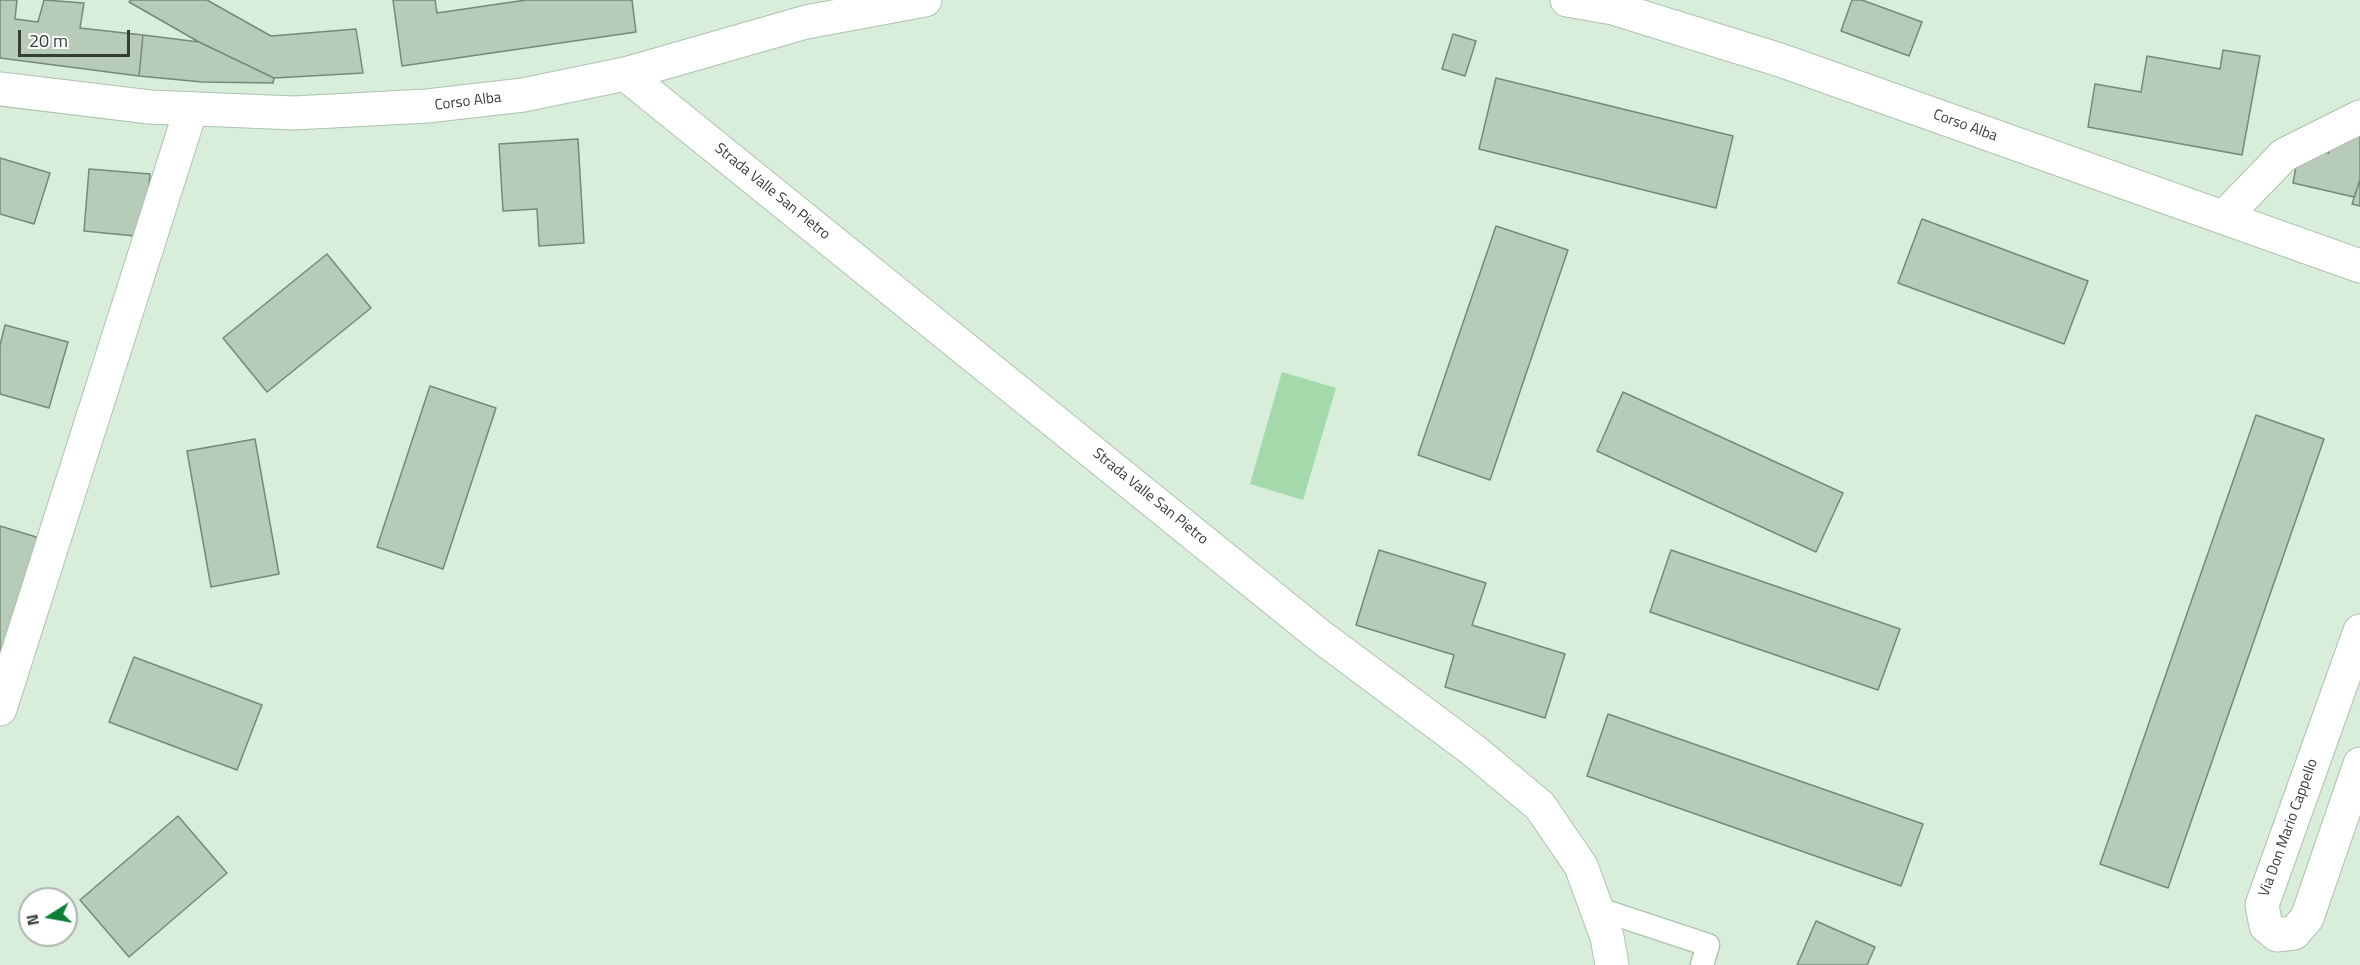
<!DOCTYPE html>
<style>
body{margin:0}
#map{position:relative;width:2360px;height:965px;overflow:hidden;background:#d8eedb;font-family:"Titillium Web",sans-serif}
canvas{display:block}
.north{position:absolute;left:18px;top:887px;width:60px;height:60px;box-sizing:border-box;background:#fff;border:2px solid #afb2af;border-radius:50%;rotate:259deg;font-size:16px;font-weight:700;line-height:24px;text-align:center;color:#363e37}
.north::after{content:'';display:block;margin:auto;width:21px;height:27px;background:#0d7f36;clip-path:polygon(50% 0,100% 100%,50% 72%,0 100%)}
.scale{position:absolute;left:18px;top:30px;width:112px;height:27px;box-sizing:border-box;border:3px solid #363e37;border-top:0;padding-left:8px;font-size:18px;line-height:21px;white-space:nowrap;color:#363e37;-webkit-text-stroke:4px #fff;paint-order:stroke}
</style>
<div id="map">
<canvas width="2360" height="965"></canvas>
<div class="north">N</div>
<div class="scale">20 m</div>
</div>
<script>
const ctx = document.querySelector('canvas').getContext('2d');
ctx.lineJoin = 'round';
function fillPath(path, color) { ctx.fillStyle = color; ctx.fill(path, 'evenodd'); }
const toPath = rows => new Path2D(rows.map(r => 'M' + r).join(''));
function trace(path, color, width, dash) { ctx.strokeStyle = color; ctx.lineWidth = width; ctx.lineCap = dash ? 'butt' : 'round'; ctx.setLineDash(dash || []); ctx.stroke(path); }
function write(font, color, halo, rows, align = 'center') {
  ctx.font = font + ' "Titillium Web",sans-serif'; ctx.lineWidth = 5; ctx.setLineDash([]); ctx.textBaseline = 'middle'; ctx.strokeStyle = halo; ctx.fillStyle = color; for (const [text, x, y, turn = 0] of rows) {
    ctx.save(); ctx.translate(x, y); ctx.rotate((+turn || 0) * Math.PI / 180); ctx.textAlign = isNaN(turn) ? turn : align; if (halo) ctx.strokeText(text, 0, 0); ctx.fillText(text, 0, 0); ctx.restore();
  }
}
fillPath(toPath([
 [1282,372,1336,388,1303,500,1250,484]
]), '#a3d9ab');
const building = toPath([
 [0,0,17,0,15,19,38,22,44,0,84,3,80,28,143,35,139,76,0,58,0,0],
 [131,0,207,0,271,36,356,29,363,73,274,78,199,42,129,2,131,0],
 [393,0,435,0,437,13,526,0,632,0,636,32,402,66,393,0],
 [1852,0,1862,0,1922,22,1909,56,1841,31,1852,0],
 [1453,34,1476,41,1465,76,1442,69,1453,34],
 [143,35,199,42,274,78,273,83,202,82,139,76,143,35],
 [2223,50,2260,56,2242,155,2088,127,2095,84,2141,92,2147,56,2220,69,2223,50],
 [1496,78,1733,136,1716,208,1479,149,1496,78],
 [2360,133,2360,180,2354,197,2293,183,2299,150,2329,153,2333,136,2360,133],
 [578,139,584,243,539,246,537,209,503,211,499,144,578,139],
 [0,158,50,173,34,224,0,214,0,158],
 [89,169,150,174,145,237,84,231,89,169],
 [2360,180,2360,206,2352,204,2360,180],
 [1922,219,2088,281,2064,344,1898,283,1922,219],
 [1496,226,1568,250,1490,480,1418,455,1496,226],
 [327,254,371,308,267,392,223,338,327,254],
 [5,325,68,342,49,408,0,394,0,345,5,325],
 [430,386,496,408,443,569,377,547,430,386],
 [1623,392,1843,493,1816,552,1597,451,1623,392],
 [2256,415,2324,439,2168,888,2100,864,2256,415],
 [255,439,279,574,211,587,187,451,255,439],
 [0,526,46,540,0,686,0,526],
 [1379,550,1486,583,1472,625,1565,654,1545,718,1445,687,1454,655,1356,625,1379,550],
 [1671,550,1900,629,1878,690,1650,612,1671,550],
 [134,657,262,705,237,770,109,722,134,657],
 [1608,714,1923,824,1901,886,1587,776,1608,714],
 [178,816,227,873,129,957,80,900,178,816],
 [1816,921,1875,947,1867,965,1797,965,1816,921]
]);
fillPath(building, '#b6ccb9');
trace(building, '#758977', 1.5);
const lane = toPath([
 [1596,908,1708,945,1702,965]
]);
const street = toPath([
 [625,74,1320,636,1473,750,1540,806,1581,866,1607,937,1612,965],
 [2224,217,2284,155,2360,117],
 [2360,631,2262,905,2266,926,2277,935,2294,933,2307,918,2360,764],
 [0,709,191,109]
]);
const secondary = toPath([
 [1567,0,1613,8,1780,60,2360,266],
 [0,89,150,107,294,113,427,106,523,95,625,74,806,22,925,0]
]);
trace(lane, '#adc2af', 25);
trace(street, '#adc2af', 35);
trace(secondary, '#adc2af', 35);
trace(lane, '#fff', 22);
trace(street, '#fff', 33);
trace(secondary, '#fff', 33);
write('15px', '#363e37', '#fff', [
 ["Corso Alba",468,102,-7],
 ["Corso Alba",1965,126,20],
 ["Strada Valle San Pietro",772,192,39],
 ["Strada Valle San Pietro",1150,497,39],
 ["Via Don Mario Cappello",2289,828,-70]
]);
</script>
